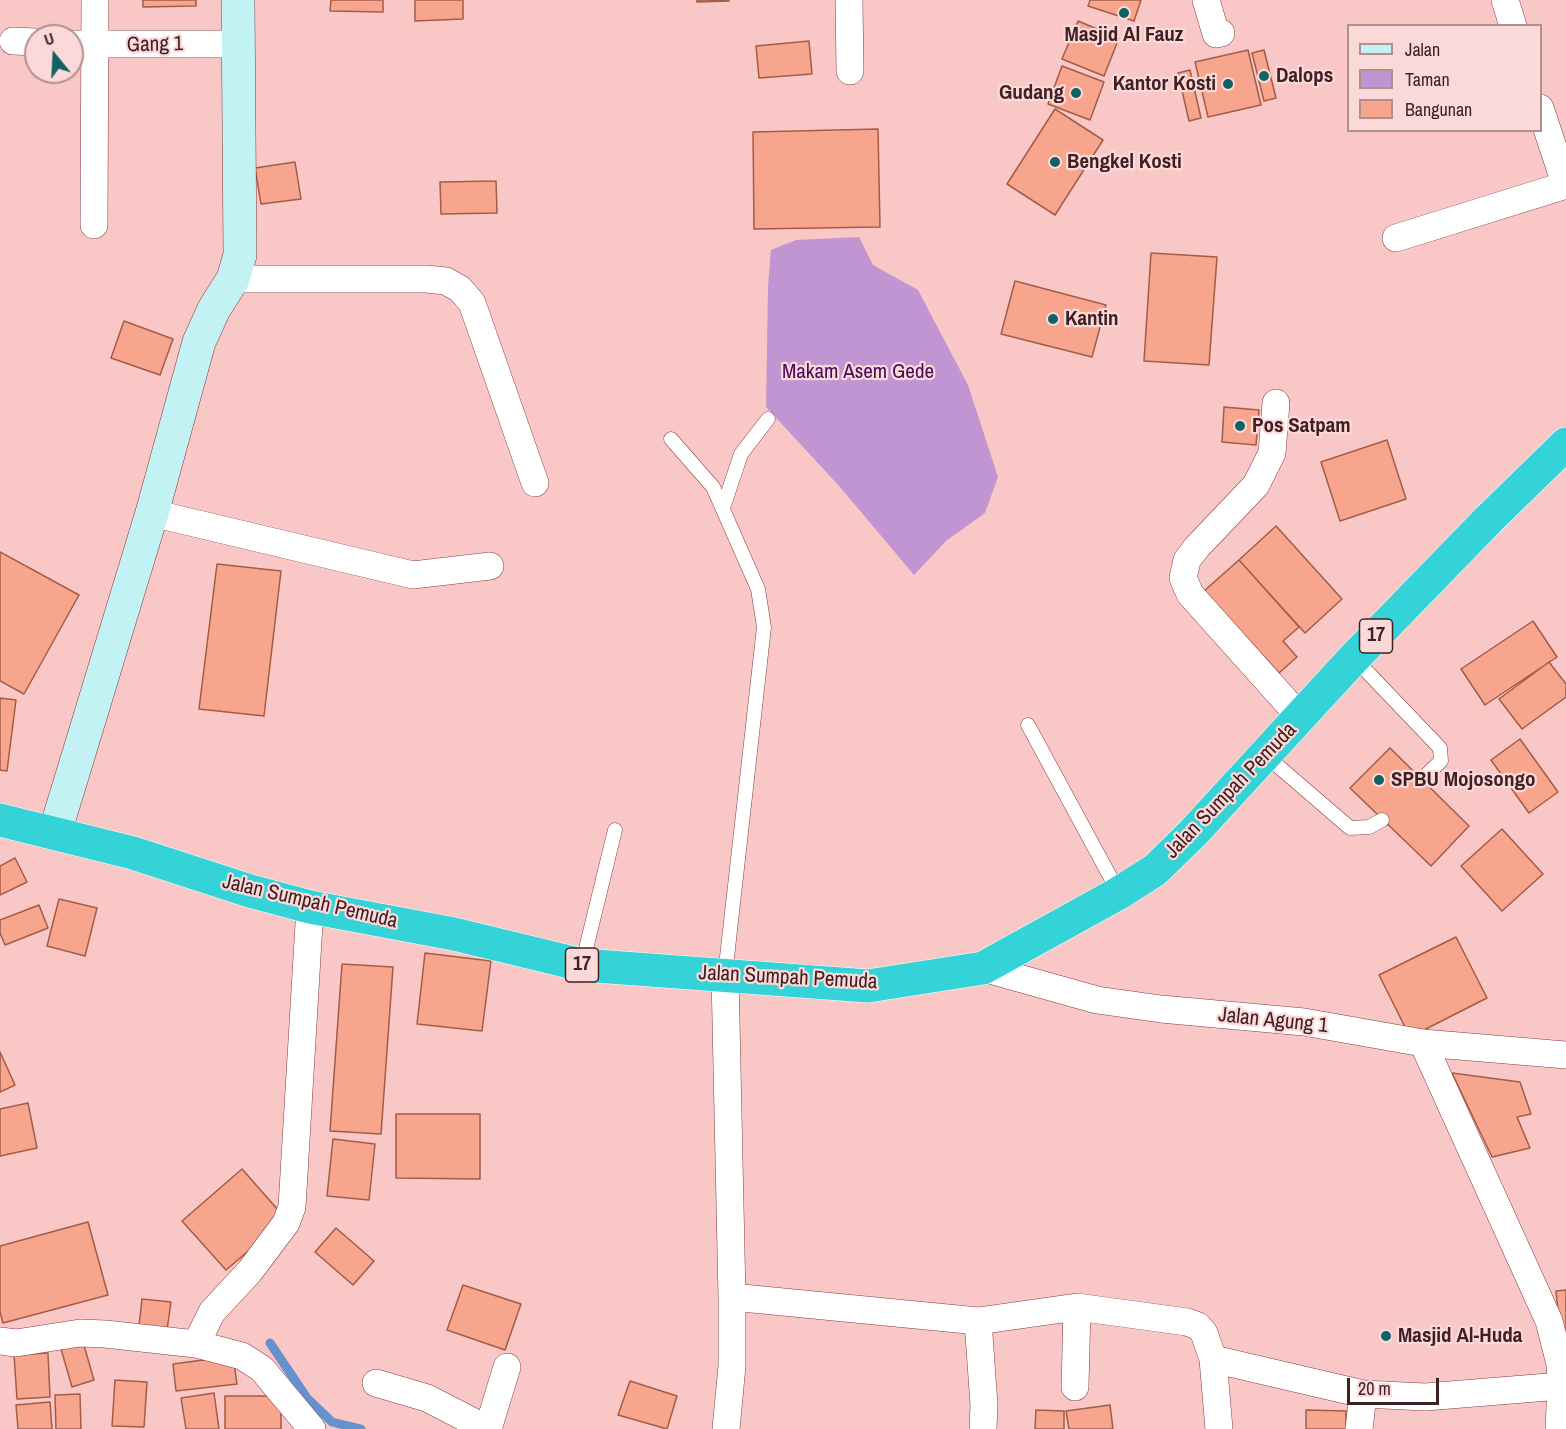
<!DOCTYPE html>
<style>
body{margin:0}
#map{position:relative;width:1566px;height:1429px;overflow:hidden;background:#fac7c7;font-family:"Archivo Narrow",sans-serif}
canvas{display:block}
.legend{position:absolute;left:1347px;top:24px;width:195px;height:108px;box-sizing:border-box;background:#fcd9d9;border:2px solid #b18f90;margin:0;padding:8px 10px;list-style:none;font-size:18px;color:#402022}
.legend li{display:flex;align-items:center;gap:12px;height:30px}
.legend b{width:30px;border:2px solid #b18f90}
.north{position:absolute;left:24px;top:24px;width:60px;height:60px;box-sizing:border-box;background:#fcd9d9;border:2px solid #b18f90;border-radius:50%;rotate:342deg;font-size:16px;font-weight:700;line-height:24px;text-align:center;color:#402022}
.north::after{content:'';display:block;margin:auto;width:21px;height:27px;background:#116264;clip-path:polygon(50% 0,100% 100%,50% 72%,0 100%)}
.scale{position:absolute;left:1347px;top:1378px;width:92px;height:27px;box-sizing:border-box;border:3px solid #402022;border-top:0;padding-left:8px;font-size:18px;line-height:21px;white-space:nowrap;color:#402022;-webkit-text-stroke:4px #fcd9d9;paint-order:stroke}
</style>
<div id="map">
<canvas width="1566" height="1429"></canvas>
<ul class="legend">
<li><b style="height:8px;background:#c2f2f3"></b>Jalan</li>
<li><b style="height:16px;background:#c195d1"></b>Taman</li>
<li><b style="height:16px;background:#f7a58d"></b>Bangunan</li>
</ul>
<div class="north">U</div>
<div class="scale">20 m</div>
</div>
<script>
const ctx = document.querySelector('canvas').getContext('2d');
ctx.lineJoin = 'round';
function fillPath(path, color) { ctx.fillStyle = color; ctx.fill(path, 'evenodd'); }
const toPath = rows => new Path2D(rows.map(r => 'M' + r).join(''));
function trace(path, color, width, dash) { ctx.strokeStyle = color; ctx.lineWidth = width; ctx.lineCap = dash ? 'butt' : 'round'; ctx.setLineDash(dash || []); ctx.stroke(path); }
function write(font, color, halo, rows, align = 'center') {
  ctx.font = font + ' "Archivo Narrow",sans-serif'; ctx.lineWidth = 4.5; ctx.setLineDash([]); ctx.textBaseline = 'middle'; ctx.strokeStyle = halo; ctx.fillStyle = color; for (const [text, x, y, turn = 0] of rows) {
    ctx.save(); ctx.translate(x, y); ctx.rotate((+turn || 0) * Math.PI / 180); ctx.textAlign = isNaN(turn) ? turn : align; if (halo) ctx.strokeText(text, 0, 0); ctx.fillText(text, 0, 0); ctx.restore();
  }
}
fillPath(toPath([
 [859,237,873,265,918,290,968,385,998,477,985,513,946,541,914,575,840,487,766,407,768,286,771,250,796,240]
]), '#c195d1');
trace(toPath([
 [270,1343,307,1398,332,1422,361,1429]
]), '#6691cf', 9);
const building = toPath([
 [143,0,196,0,196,6,143,7,143,0],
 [331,0,383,0,383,12,330,11,331,0],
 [415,0,463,0,463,19,415,21,415,0],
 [697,0,729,0,729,1,697,2,697,0],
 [1090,0,1141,0,1134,21,1088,6,1090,0],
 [1078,21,1119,38,1104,76,1062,59,1078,21],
 [809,41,812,74,759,78,756,46,809,41],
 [1248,50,1261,105,1208,117,1195,62,1248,50],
 [1264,50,1276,98,1264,101,1252,53,1264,50],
 [1062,66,1104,82,1090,120,1048,104,1062,66],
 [1190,70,1201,118,1189,121,1178,73,1190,70],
 [1055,109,1103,140,1055,215,1007,184,1055,109],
 [878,129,880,227,754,229,753,132,878,129],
 [295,162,301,199,261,204,255,168,295,162],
 [496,181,497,213,441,214,440,182,496,181],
 [1151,253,1217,257,1209,365,1144,361,1151,253],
 [1015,281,1106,305,1092,357,1001,334,1015,281],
 [124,321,173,339,160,375,111,358,124,321],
 [1224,407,1259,410,1256,445,1222,442,1224,407],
 [1387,440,1406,499,1340,521,1321,462,1387,440],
 [1276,526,1342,599,1305,633,1239,560,1276,526],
 [0,552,79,595,24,694,0,681,0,552],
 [1239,560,1299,627,1283,641,1297,657,1279,673,1204,591,1239,560],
 [217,564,281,571,264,716,199,709,217,564],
 [1533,621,1557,657,1485,705,1461,669,1533,621],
 [1549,662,1566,684,1566,697,1522,729,1499,699,1549,662],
 [0,698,16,700,7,771,0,770,0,698],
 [1520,739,1558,792,1529,813,1491,760,1520,739],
 [1390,748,1469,826,1431,866,1350,788,1390,748],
 [1502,829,1543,874,1502,911,1461,866,1502,829],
 [15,858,27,882,0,895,0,866,15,858],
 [59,899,97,908,85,956,47,946,59,899],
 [39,905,48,928,5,945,0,933,0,920,39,905],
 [1456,937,1487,998,1410,1037,1379,975,1456,937],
 [425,953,491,961,482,1031,417,1024,425,953],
 [342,964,393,967,381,1134,330,1131,342,964],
 [0,1052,15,1085,0,1092,0,1052],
 [1452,1073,1520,1082,1531,1114,1517,1117,1530,1148,1492,1157,1452,1073],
 [28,1103,37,1148,0,1156,0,1109,28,1103],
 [396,1114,480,1114,480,1179,396,1178,396,1114],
 [333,1139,375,1144,369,1200,327,1196,333,1139],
 [242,1169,286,1219,226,1270,182,1221,242,1169],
 [88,1222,108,1295,3,1323,0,1312,0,1246,88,1222],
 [336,1228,374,1261,353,1285,315,1252,336,1228],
 [463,1285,521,1304,505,1350,447,1330,463,1285],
 [1566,1290,1566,1344,1561,1344,1556,1291,1566,1290],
 [142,1299,171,1302,167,1330,139,1326,142,1299],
 [83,1342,94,1380,72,1387,61,1349,83,1342],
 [48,1353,50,1397,17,1399,14,1355,48,1353],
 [233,1356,237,1384,176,1391,173,1364,233,1356],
 [115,1380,147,1382,144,1427,112,1426,115,1380],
 [630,1381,677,1396,667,1429,618,1415,630,1381],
 [214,1393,219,1429,186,1429,181,1398,214,1393],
 [80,1394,81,1429,56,1429,55,1395,80,1394],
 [225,1396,281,1396,281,1429,225,1429,225,1396],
 [50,1402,52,1429,18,1429,16,1405,50,1402],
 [1110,1405,1113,1429,1069,1429,1066,1411,1110,1405],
 [1036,1410,1064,1411,1064,1429,1035,1429,1036,1410],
 [1306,1410,1346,1411,1346,1429,1306,1429,1306,1410]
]);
fillPath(building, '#f7a58d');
trace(building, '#a35c47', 1.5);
const lane = toPath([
 [671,439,713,487,758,589,764,627,725,975],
 [723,508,741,454,768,419],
 [1354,658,1440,748,1441,761,1421,780],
 [1028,725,1119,893],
 [1264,754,1350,828,1369,827,1382,820],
 [582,965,615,830]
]);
const street = toPath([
 [849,0,850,71],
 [1206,0,1216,34,1221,33],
 [1505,0,1513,26],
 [13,41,36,42],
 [72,44,239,44],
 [1540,108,1566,186],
 [94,225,95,0],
 [1396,238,1566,185],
 [233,279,426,279,446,281,460,289,472,303,535,483],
 [1276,403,1272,453,1256,485,1197,547,1187,560,1183,578,1190,594,1301,718],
 [152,513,413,575,490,566],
 [983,968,1097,1000,1161,1009,1304,1022,1423,1043,1566,1055],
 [725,975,732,1297,732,1366,726,1429],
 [732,1297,978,1321,1077,1307,1187,1322,1198,1326,1204,1333,1213,1359,1219,1429],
 [978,1321,984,1405,983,1429],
 [0,1341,16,1343,80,1333,105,1334,196,1344,242,1356,262,1369,312,1429],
 [196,1344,212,1312,250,1271,286,1223,292,1207,310,907],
 [1213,1359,1363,1394,1425,1397,1561,1386,1560,1364,1549,1321,1423,1043],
 [376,1383,427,1398,487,1429],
 [1075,1387,1077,1307],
 [488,1429,507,1367],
 [1359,1429,1363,1394],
 [1559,1429,1561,1386,1566,1386]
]);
const secondary = toPath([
 [55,832,152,513,199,342,214,309,233,279,240,255,238,0]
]);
const highway = toPath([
 [0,820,133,853,250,891,310,907,454,934,582,965,868,986,983,968,1119,893,1155,870,1193,833,1354,658,1489,519,1566,444]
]);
trace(lane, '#833c41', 15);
trace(street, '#833c41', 28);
trace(secondary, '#833c41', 34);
trace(highway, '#fff', 34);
trace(lane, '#fff', 14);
trace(street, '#fff', 27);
trace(secondary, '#c2f2f3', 33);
trace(highway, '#34d3d7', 33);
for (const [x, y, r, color] of [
 [1124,13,6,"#116264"],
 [1264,76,6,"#116264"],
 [1228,84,6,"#116264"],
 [1076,93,6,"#116264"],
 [1055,162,6,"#116264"],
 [1053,319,6,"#116264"],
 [1240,426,6,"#116264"],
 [1379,780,6,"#116264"],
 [1386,1336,6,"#116264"]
]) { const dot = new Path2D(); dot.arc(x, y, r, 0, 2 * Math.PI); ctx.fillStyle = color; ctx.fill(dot); trace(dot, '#fcd9d9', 2); }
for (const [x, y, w] of [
 [1376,636,33],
 [582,965,33]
]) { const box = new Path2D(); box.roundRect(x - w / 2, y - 17, w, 34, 4.5); ctx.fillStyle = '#fcd9d9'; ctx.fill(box); trace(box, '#402022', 1.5); }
write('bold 20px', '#402022', null, [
 ["17",1376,636],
 ["17",582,965]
]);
write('bold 21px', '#402022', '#fcd9d9', [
 ["Masjid Al Fauz",1124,35,"center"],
 ["Dalops",1276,76],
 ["Kantor Kosti",1216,84,"right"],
 ["Gudang",1064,93,"right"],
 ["Bengkel Kosti",1067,162],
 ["Kantin",1065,319],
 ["Pos Satpam",1252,426],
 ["SPBU Mojosongo",1391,780],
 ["Masjid Al-Huda",1398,1336]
], 'left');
write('21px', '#402022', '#fcd9d9', [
 ["Gang 1",155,45,-1],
 ["Jalan Sumpah Pemuda",1231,791,-46],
 ["Jalan Sumpah Pemuda",310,902,13],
 ["Jalan Sumpah Pemuda",788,978,3],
 ["Jalan Agung 1",1273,1021,6]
]);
write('21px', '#490b5a', '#fcd9d9', [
 ["Makam Asem Gede",858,372]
]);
</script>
